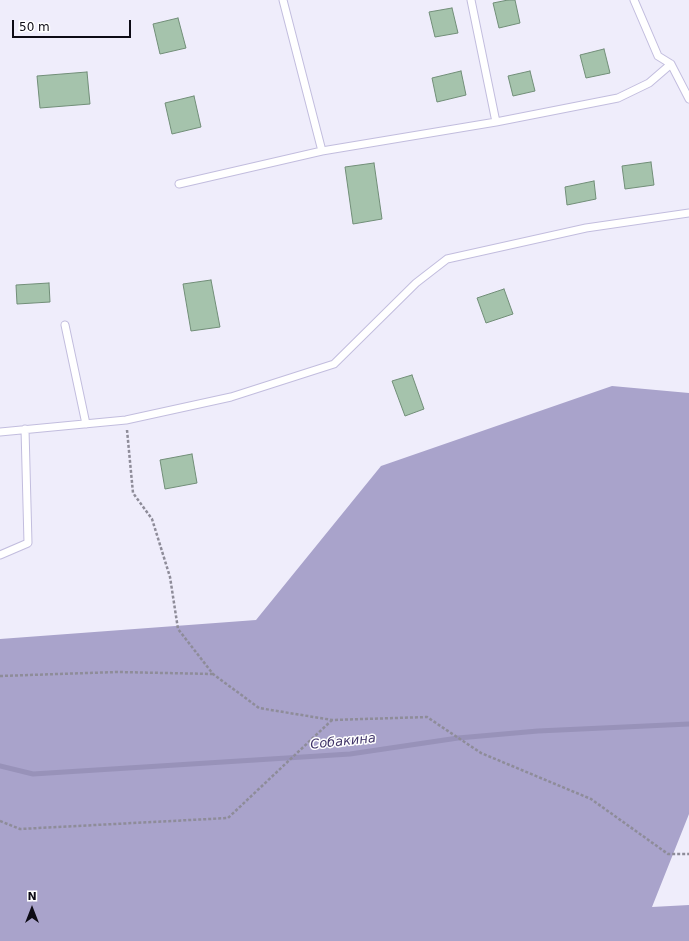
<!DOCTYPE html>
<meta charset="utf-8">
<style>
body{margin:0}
#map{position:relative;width:689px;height:941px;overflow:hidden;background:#efedfb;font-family:"DejaVu Sans",sans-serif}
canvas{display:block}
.north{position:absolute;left:12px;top:889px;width:40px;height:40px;-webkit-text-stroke:3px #fff;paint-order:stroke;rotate:0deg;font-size:11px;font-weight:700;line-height:16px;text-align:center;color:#0d0b15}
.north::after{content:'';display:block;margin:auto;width:14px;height:18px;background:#0d0b15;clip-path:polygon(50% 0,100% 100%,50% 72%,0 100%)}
.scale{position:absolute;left:12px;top:20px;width:119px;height:18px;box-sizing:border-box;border:2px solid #0d0b15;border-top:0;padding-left:5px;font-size:12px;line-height:14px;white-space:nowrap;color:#0d0b15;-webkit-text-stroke:3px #fff;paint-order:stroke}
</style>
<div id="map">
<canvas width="689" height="941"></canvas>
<div class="north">N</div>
<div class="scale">50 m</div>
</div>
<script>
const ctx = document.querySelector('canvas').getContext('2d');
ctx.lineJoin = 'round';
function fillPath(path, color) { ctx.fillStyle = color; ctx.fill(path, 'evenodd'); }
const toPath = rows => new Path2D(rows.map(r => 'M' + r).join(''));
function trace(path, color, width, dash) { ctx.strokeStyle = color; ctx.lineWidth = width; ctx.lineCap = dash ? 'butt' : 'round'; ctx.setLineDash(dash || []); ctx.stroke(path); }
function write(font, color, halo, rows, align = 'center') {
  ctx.font = font + ' "DejaVu Sans",sans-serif'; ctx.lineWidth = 3; ctx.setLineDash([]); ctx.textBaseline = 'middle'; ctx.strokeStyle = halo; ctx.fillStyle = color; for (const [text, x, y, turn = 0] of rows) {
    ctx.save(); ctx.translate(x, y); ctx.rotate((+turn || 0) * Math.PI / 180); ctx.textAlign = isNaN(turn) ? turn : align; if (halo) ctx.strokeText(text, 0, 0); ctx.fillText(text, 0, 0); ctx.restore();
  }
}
fillPath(toPath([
 [612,386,689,393,689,814,652,907,689,905,689,941,0,941,0,639,256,620,381,466]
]), '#a9a3cb');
trace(toPath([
 [0,766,33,774,350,754,458,738,538,731,689,724]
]), '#9892b9', 5);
const building = toPath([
 [508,0,515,0,520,23,499,28,493,3,508,0],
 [452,8,458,33,435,37,429,12,452,8],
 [178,18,186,48,160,54,153,24,178,18],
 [604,49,610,73,586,78,580,55,604,49],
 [461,71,466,95,437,102,432,78,461,71],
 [530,71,535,91,513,96,508,76,530,71],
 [87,72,90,104,40,108,37,76,87,72],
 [194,96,201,127,172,134,165,103,194,96],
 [651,162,654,185,625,189,622,166,651,162],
 [374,163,382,219,353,224,345,167,374,163],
 [594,181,596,199,567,205,565,187,594,181],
 [211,280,220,327,191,331,183,284,211,280],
 [49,283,50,302,17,304,16,285,49,283],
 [504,289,513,314,486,323,477,298,504,289],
 [412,375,424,409,405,416,392,381,412,375],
 [192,454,197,483,165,489,160,460,192,454]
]);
fillPath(building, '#a5c3ac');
trace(building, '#718e78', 1);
const lane = toPath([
 [283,0,322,151],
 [471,0,496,122],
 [634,0,658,56,671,64,689,99],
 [179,184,322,151,496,122,618,98,649,83,671,64],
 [65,325,86,424],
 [0,432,126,420,231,397,334,364,416,283,447,259,586,228,689,213],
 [0,555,28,543,25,429]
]);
trace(lane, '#c2bdde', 9);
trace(toPath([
 [127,430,133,493,152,519,170,577,178,629,213,674,259,708,332,720,427,717,481,753,591,799,668,854,689,854],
 [0,676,117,672,213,674],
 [0,821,20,829,228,818,332,720]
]), '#8e8c99', 2.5, [3, 2]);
trace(lane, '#fff', 7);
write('italic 13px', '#413569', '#fff', [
 ["Собакина",343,742,-6]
]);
</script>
